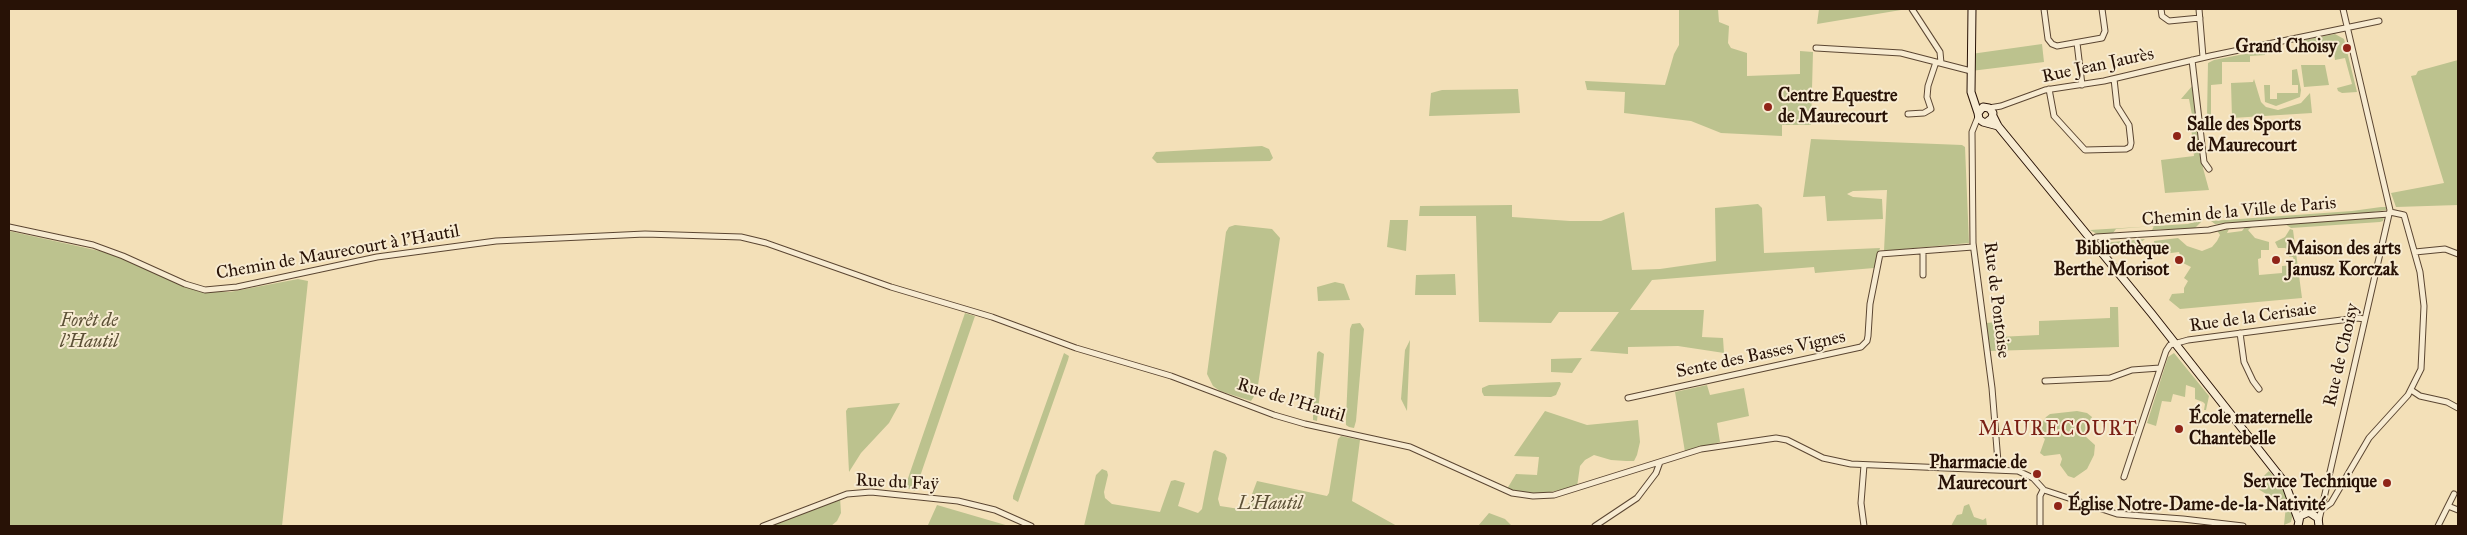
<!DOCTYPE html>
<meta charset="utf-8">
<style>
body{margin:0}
#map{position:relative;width:2467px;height:535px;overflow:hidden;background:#f3e0b8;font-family:"IM FELL Great Primer",serif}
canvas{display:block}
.frame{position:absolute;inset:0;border:10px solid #281206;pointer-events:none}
</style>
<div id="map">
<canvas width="2467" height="535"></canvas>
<div class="frame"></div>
</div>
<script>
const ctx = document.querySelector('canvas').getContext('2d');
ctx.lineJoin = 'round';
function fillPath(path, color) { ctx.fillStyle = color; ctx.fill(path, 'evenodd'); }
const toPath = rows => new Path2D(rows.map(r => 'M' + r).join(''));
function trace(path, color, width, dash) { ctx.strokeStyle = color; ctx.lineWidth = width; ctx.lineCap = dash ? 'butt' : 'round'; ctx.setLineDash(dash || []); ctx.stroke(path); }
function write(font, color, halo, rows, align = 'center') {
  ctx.font = font + ' "IM FELL Great Primer",serif'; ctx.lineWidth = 4; ctx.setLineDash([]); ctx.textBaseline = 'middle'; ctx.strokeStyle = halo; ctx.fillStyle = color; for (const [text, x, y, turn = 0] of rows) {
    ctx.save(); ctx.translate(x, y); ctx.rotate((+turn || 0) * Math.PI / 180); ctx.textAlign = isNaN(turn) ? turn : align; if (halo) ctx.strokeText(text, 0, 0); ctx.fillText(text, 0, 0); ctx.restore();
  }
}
fillPath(toPath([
 [1679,9,1718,9,1719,22,1729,26,1728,43,1731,48,1747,53,1747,76,1800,74,1800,51,1813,52,1811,125,1782,125,1782,136,1721,133,1691,121,1624,113,1625,92,1587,90,1585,81,1665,85,1674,54,1679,45],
 [1819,9,1907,9,1817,24],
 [2335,34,2344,39,2357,92,2342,93,2338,91,2337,88,2352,84,2345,58,2335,60,2333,44,2303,44,2304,40],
 [2042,44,2044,62,1971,71,1971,54],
 [2264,50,2265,55,2250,56,2250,62,2222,62,2222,84,2211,85,2211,116,2207,116,2208,63,2214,60],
 [2458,60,2458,205,2396,207,2391,193,2444,183,2411,76,2416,75,2418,71],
 [2301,65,2325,65,2329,85,2304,87],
 [2297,69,2301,90,2300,97,2276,106,2265,102,2264,85,2270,85,2270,99,2277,99,2277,93,2298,93,2298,85,2292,85,2292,70],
 [2254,79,2261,102,2266,107,2278,110,2301,103,2310,93,2312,113,2232,118,2231,83,2253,82],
 [2193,85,2203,168,2209,190,2165,193,2161,160,2194,156,2190,116,2192,115,2189,99,2181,99],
 [1518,89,1520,113,1429,116,1431,93,1442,90],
 [1811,139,1962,145,1965,147,1969,243,1884,251,1887,190,1853,191,1847,194,1853,197,1882,199,1883,219,1827,221,1825,196,1803,197],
 [1262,146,1269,149,1273,158,1270,161,1157,163,1152,158,1156,152],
 [1758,204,1762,208,1764,253,1880,248,1874,268,1815,273,1814,267,1652,280,1630,310,1704,310,1702,337,1723,338,1724,353,1678,346,1628,347,1628,354,1590,351,1619,312,1559,312,1551,323,1479,322,1476,216,1419,216,1420,206,1512,205,1512,217,1570,221,1601,221,1624,212,1632,270,1660,269,1716,261,1715,208],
 [2381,207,2386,207,2386,210,2341,217,2339,215,2215,224,2211,221,2352,211],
 [2384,217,2383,221,2380,222,2291,228,2285,224],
 [2204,219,2195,228,2171,231,2168,229,2152,230,2154,226,2116,229,2113,233,2097,234,2090,230,2188,224],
 [1390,220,1408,220,1406,251,1387,247],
 [1235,225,1272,229,1280,238,1257,392,1251,401,1220,391,1213,386,1207,374,1226,232,1229,227],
 [2246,226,2252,227,2248,230,2255,238,2269,242,2269,250,2261,250,2261,258,2258,259,2259,275,2282,273,2282,266,2295,265,2293,257,2289,257,2290,251,2285,248,2278,248,2275,242,2285,237,2290,229,2293,230,2302,298,2180,309,2169,300,2172,294,2184,293,2184,288,2188,281,2184,278,2191,267,2183,263,2179,252,2155,255,2154,241,2178,238,2187,246,2202,251,2212,247,2217,241,2220,235,2216,229,2230,227,2227,233,2242,231],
 [9,231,109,253,200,292,230,292,298,279,308,281,282,526,9,526],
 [2145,239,2140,243,2140,249,2135,250,2131,245,2118,254,2115,251,2111,254,2113,251,2101,243],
 [1455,274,1456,295,1415,295,1416,275],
 [1335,282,1344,284,1350,300,1318,301,1317,287],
 [2110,307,2118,307,2119,347,1990,351,1986,323,1997,322,1998,337,2039,335,2039,321,2110,318],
 [965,313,975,316,915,491,905,487],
 [1360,323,1364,329,1356,421,1354,428,1349,427,1346,425,1346,418,1350,329,1352,324],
 [1410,340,1407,411,1401,399,1405,350],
 [1319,351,1324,354,1317,421,1313,420,1313,416,1317,353],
 [1064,353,1069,356,1068,360,1018,502,1013,499,1013,496],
 [2174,353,2209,396,2206,410,2204,410,2205,404,2203,402,2195,399,2195,388,2186,385,2185,397,2173,394,2171,402,2162,401,2156,426,2147,423,2168,357],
 [1582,358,1572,373,1551,372,1551,359],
 [1560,382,1561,384,1556,395,1551,397,1484,396,1482,392,1482,388,1489,385],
 [1707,385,1710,395,1744,388,1749,416,1717,423,1720,442,1685,452,1675,392],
 [900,403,889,423,861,453,849,472,846,411,848,408],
 [1545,411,1587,425,1638,420,1640,442,1637,455,1634,461,1626,461,1611,460,1594,455,1585,460,1580,466,1577,487,1528,496,1507,489,1516,474,1537,475,1539,457,1514,456],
 [2077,411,2087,413,2092,417,2085,436,2095,445,2094,455,2087,469,2074,478,2068,476,2060,465,2062,459,2060,454,2044,456,2040,453,2045,439,2042,436,2042,423,2046,417,2050,414],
 [1341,436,1360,440,1352,501,1397,526,1084,526,1096,475,1102,469,1107,471,1108,475,1104,492,1105,498,1112,504,1160,512,1171,481,1175,480,1185,483,1178,506,1198,513,1202,509,1213,452,1215,450,1225,454,1227,458,1218,499,1220,506,1246,510,1257,481,1327,496,1329,493,1338,439],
 [2269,471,2286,492,2293,513,2291,522,2284,525,2286,506,2253,486],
 [840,497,841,513,837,521,831,526,763,526],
 [1969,504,1974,517,1983,520,1986,518,1987,526,1951,526,1957,515,1962,514,1964,506],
 [937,505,1009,526,848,526,848,525,928,525],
 [1489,513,1505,519,1512,526,1478,526]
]), '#bcc28e');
const street = toPath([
 [1912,9,1940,52,1941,63],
 [2044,9,2048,39,2052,44,2057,46,2102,38,2105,31,2102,9],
 [2161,9,2162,16,2169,21,2200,18],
 [2199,9,2203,57],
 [2077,43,2082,85],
 [1816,48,1901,53,1971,71],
 [2192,60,2204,162,2209,169],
 [2049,89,2054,116,2085,150,2126,149,2130,147,2131,143,2129,125,2117,106,2114,79],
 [1989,108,2001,106,2045,90,2104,81,2210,56,2379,21],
 [1908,114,1924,113,1931,109,1927,97,1928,86,1936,62],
 [1978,117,1972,132,1973,243,1992,388,1998,462,1995,469],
 [9,227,93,245,123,256,185,284,205,290,237,287,377,257,496,241,645,234,741,237,766,243,891,287,992,317,1076,348,1171,376,1274,415,1305,424,1410,447,1512,493,1533,496,1554,495,1701,449,1776,438,1787,440,1823,458,1851,464,2018,471,2033,478,2044,490,2117,514,2183,519,2243,526],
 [2092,240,2096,237,2209,230,2226,226,2389,214],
 [1923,251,1923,275],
 [2415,252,2445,249,2458,254],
 [2240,333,2244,362,2253,381,2259,389],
 [2045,381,2110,378,2132,370,2160,368],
 [2411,390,2420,396,2447,402,2458,408],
 [1628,398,1861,347,1867,341,1868,336,1870,304,1880,254,1973,247],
 [1864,465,1861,503,1864,526],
 [2124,477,2166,351,2170,345,2188,340,2357,318,2365,319],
 [2448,506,2458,510],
 [2321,510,2331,503,2369,438,2408,395,2421,369,2424,306,2420,272,2404,215,2390,212],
 [2319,520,2390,210,2343,9],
 [763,526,847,494,871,492,958,501,995,510,1031,526],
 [1595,526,1637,498,1656,473,1660,462],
 [2040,526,2040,496,2043,490],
 [2438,526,2454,494]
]);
const secondary = toPath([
 [1972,9,1971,92,1978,113],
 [1993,116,1998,126,2152,314,2285,483,2298,519],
 [1987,122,1992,118,1993,113,1989,108,1983,107,1978,113,1979,119,1983,122,1998,126],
 [2298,526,2300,516,2309,512,2318,518,2319,526]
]);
trace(street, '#5b4632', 7);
trace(secondary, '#281206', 9);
trace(street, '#f7ebd1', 5);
trace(secondary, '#f7ebd1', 7);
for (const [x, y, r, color] of [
 [2347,48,5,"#8f2418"],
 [1768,107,5,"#8f2418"],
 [2177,136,5,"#8f2418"],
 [2179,260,5,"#8f2418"],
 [2276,260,5,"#8f2418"],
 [2179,429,5,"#8f2418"],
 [2037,474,5,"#8f2418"],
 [2387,483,5,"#8f2418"],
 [2058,506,5,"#8f2418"]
]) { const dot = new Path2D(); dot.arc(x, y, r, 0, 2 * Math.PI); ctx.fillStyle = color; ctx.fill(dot); trace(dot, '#f7ebd1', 2); }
write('bold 18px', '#281206', '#f7ebd1', [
 ["Grand Choisy",2337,48,"right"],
 ["Centre Equestre",1778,97],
 ["de Maurecourt",1778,118],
 ["Salle des Sports",2187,126],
 ["de Maurecourt",2187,147],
 ["Bibliothèque",2169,250,"right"],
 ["Berthe Morisot",2169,271,"right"],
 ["Maison des arts",2286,250],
 ["Janusz Korczak",2286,271],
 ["École maternelle",2189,419],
 ["Chantebelle",2189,440],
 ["Pharmacie de",2027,464,"right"],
 ["Maurecourt",2027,485,"right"],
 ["Service Technique",2377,483,"right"],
 ["Église Notre-Dame-de-la-Nativité",2068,506]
], 'left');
write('18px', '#281206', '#f7ebd1', [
 ["Rue Jean Jaurès",2098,66,-12],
 ["Chemin de la Ville de Paris",2239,212,-5],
 ["Chemin de Maurecourt à l'Hautil",338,253,-10],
 ["Rue de Pontoise",1996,300,83],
 ["Rue de la Cerisaie",2253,318,-8],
 ["Sente des Basses Vignes",1761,355,-12],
 ["Rue de Choisy",2342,355,-77],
 ["Rue de l'Hautil",1291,401,17],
 ["Rue du Faÿ",897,483,3]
]);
write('italic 18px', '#5c5036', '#f7ebd1', [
 ["Forêt de",89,322],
 ["l'Hautil",89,343],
 ["L'Hautil",1270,505]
]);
ctx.letterSpacing = '1px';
write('20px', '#7a1f14', '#f7ebd1', [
 ["MAURECOURT",2058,430]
]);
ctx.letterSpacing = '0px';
</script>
